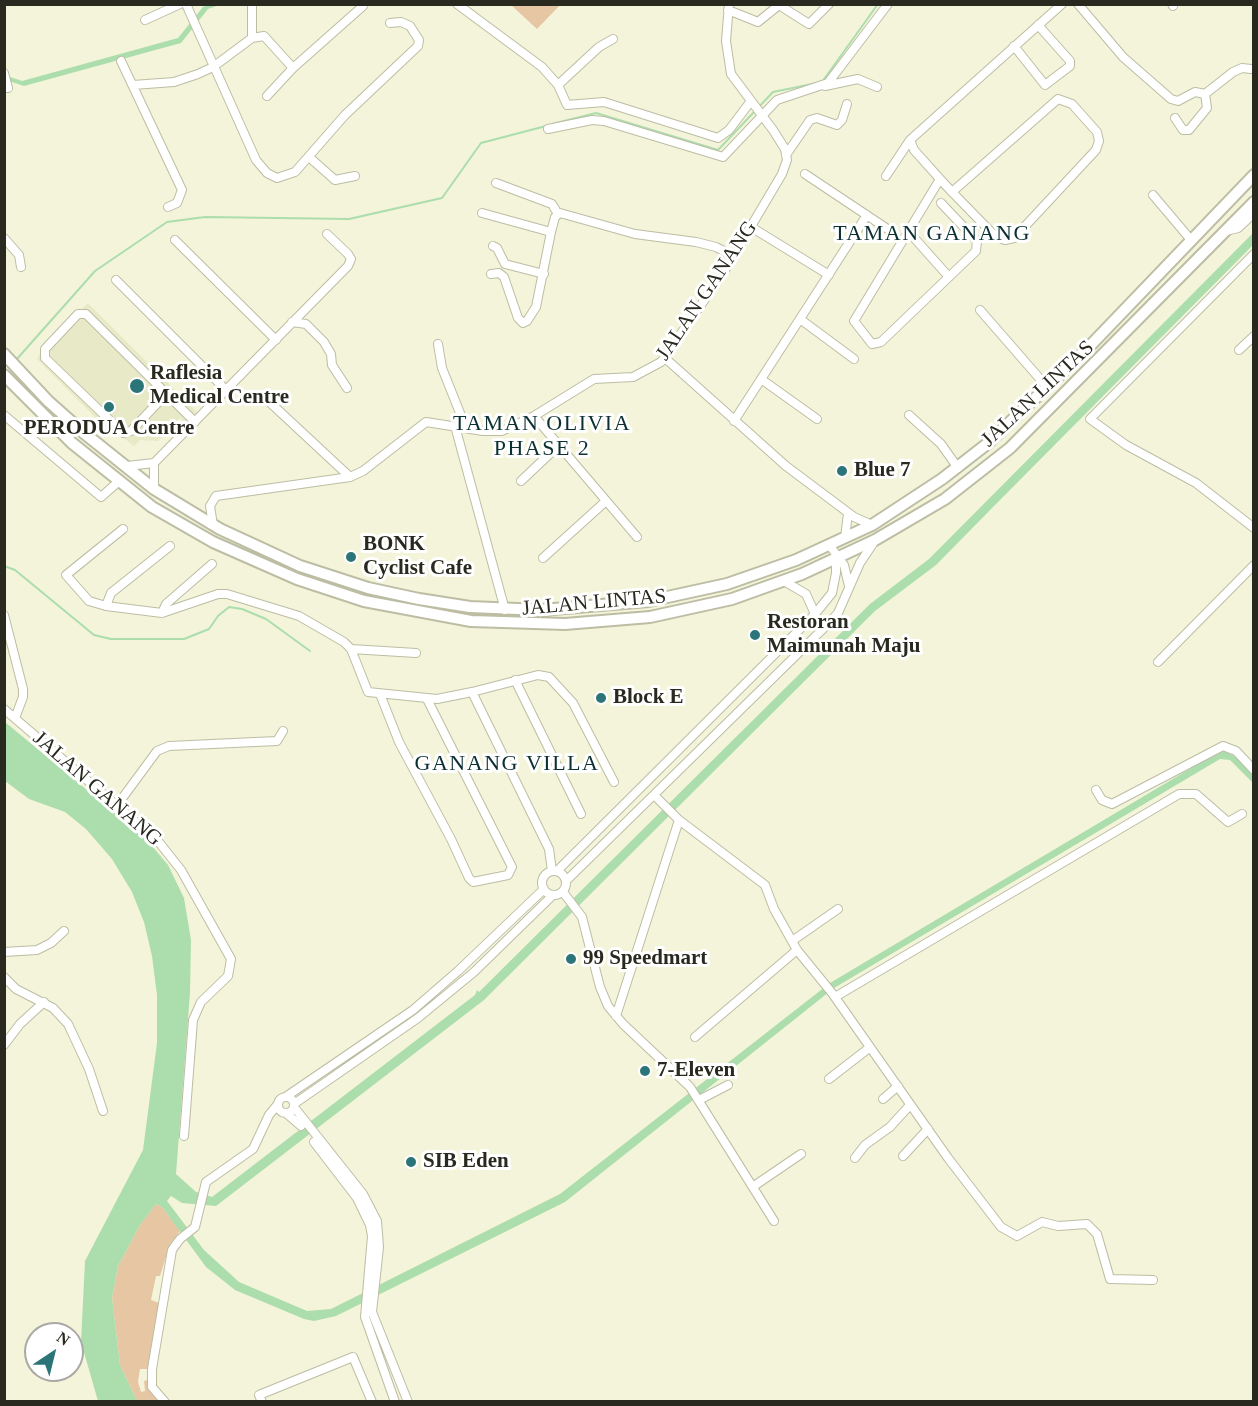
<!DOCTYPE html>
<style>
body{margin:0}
#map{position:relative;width:1258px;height:1406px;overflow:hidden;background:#f4f4da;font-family:"Times New Roman",serif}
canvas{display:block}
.frame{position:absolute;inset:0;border:6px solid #29291f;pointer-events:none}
.north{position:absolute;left:24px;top:1322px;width:60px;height:60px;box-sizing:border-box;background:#fff;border:2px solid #a9a9a5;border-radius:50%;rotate:35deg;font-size:16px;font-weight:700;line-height:24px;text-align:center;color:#29291f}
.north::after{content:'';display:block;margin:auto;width:21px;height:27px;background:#2b7579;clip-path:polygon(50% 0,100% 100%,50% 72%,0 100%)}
</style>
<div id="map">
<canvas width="1258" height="1406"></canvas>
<div class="frame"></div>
<div class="north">N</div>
</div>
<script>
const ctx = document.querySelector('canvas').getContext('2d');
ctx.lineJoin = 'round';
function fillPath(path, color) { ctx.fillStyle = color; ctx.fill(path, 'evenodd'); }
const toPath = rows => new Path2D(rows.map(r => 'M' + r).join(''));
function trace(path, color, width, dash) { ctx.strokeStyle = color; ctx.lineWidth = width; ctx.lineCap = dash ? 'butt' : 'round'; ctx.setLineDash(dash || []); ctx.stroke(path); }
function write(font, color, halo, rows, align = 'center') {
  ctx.font = font + ' "Times New Roman",serif'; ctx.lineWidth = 6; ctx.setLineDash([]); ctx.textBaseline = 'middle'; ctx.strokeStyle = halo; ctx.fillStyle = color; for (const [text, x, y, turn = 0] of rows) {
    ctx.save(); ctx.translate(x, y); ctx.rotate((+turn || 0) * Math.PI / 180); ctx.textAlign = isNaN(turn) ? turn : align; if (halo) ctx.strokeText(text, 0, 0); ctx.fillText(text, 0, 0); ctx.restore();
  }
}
fillPath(toPath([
 [88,303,197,412,186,424,180,418,158,441,140,440,134,446,111,428,108,430,37,359,44,346]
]), '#e8e9c7');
fillPath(toPath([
 [511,5,560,5,537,29],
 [156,1204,162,1207,180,1231,170,1244,160,1276,156,1276,151,1300,159,1303,159,1314,149,1369,140,1369,138,1382,141,1392,145,1391,144,1381,147,1380,160,1401,137,1401,120,1365,112,1298,118,1266,140,1225]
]), '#e6c6a3');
fillPath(toPath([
 [208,5,219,5,208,9,181,43,24,86,12,82,5,84,5,78,10,77,22,81,178,38,203,7],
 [1253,233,1253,245,999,501,936,565,875,611,484,1000,216,1206,182,1203,171,1196,167,1201,204,1250,239,1282,307,1311,331,1309,560,1194,830,983,1213,755,1224,751,1236,757,1253,774,1253,783,1230,760,1220,759,834,988,565,1202,336,1316,314,1321,304,1319,235,1290,206,1267,162,1207,156,1204,140,1225,118,1266,112,1298,120,1365,137,1401,98,1401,81,1342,85,1261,143,1150,157,1043,157,995,152,956,144,922,132,892,112,859,86,829,65,812,29,799,5,781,5,722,146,839,168,865,184,898,191,940,190,993,176,1174,196,1192,212,1197,475,995,477,990,479,992,870,604,929,559]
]), '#acddac');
trace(toPath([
 [552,124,596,113,718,150,773,92,822,82,878,4],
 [16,360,95,271,167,222,205,217,349,219,442,198,481,143,546,126],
 [4,566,15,570,94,635,111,639,184,639,209,629,218,616,229,607,242,609,266,619,310,651]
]), '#acddac', 2);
const minor = toPath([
 [186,4,256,160,267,173,277,178,295,172,345,115,418,46,419,40,410,26,401,22,390,23],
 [252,4,252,38],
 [457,4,542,67,558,85,567,105,604,102,718,138,729,130,751,101],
 [1078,4,1123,57,1171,99,1178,101,1195,92,1205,94],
 [1172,4,1173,6],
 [728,10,758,22,779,5,809,24,829,4],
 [145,20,180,4],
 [1014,46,1045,85,1070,66,1070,61,1038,25],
 [121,61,182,190,177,203,168,207],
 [293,68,363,6],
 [4,73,8,88,4,88],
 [133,85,174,82,198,74,213,67,252,38,264,36,293,68,267,96],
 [558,85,599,47,613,39],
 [825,86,858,79,877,87],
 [1205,94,1233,72,1242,68,1251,69],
 [1175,118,1183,130,1189,130,1207,108,1205,94],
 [548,129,592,120,604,121,723,157,777,100,828,83,888,4],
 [786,155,810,120,817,118,837,125,842,120,847,104],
 [309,157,335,180,355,176],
 [805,174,892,232],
 [886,176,910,140],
 [940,179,854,321,872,344,881,342,976,251,977,241,941,203],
 [496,183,552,204,558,214],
 [952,192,1058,99,1072,104,1097,132,1099,141,1096,150,1014,238,1005,240,995,236,952,192,940,179,914,150,910,140,1062,4],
 [1153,195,1191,240],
 [482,213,551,232],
 [751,227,829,275],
 [908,231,949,277],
 [1226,231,1238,228,1254,213],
 [4,238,19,255,21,267],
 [175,240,276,340],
 [493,246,497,248,505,264,544,274],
 [1254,254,1090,419,1126,445,1196,483,1254,528],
 [491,274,499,273,504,277,518,318,523,323,527,321,536,307,551,232,555,217,560,213,635,234,696,242,716,247,733,256],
 [116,280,226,390],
 [980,310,1047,387],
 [800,319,854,359],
 [292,322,306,324,324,342,331,354,332,365,347,388],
 [438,344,442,368,466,428],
 [1239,350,1254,336],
 [665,358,786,466,854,517,872,525],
 [761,379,817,419],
 [166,394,131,431,123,433,45,358,45,349,78,314,86,314,195,422],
 [263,396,350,477],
 [4,415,101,497,118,482],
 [909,415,941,444,958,468],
 [534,416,637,537],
 [734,421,867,215],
 [455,426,505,610],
 [154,463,154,489],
 [127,466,154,463,348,266,351,259,348,254,327,234],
 [521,481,559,445],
 [213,525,210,506,216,496,350,477,363,471,426,422,483,431,502,431,534,416,594,379,633,377,661,362,724,272,782,174,787,160,785,149,773,130,731,74,726,41,729,4],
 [123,529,66,575,89,601,106,606,162,613,218,594,227,594,299,616,344,642,351,649,368,692,437,699,472,692,549,849,552,871],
 [845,538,848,513],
 [830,546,844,565,849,586],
 [543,558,606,501],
 [106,606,111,593,170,546],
 [162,613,166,604,212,564],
 [815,614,832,593,836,573,836,558],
 [4,615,23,689,23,697,15,718],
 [351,649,416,653],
 [1158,662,1254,565],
 [515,680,581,814],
 [472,692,538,675,549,677,573,703,614,782],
 [380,694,399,742,451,839,469,878,473,882,508,875,512,867,427,699],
 [4,709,158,841,181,870,231,959,228,976,201,1002,193,1020,184,1136],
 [1096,790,1102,800,1112,804,1223,746,1236,751,1254,770],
 [654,795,679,820,765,885,774,909,797,950,832,993,948,1158,1001,1227,1017,1236,1042,1222,1058,1226,1087,1224,1097,1234,1110,1279,1153,1280],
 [118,804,157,751,169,746,277,741,283,731],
 '542 883a12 12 0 1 1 24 0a12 12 0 1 1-24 0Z',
 [557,871,815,614,806,594,784,581],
 [567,880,828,624,838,613,860,563,874,542],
 [563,892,582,917,600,987,608,1006,623,1024,690,1087,774,1221],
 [792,941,838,909],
 [4,952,37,950,51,943,64,931],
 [4,977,16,989,53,1008,68,1024,89,1069,103,1111],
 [835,997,1179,794,1196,794,1228,822,1242,814],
 [616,1016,679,820],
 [695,1037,797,950],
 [4,1045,20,1024,44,1002],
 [829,1079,869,1048],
 [287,1096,413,1010,458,971,544,889],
 '278 1105a8 8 0 1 1 16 0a8 8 0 1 1-16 0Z',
 [883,1099,898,1086],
 [699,1100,728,1085],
 [294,1104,418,1018,474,972,553,895],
 [294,1107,363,1194,377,1221,379,1247,372,1312,408,1402],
 [286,1113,301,1126],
 [314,1142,357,1198,370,1225,372,1236,365,1317,395,1402],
 [903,1156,928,1129],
 [855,1158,865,1145,890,1127,910,1105],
 [754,1186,801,1154],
 [165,1402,152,1387,152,1369,172,1250,180,1239,195,1227,206,1182,253,1149,269,1115,278,1104],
 [262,1402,259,1395,353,1357,372,1402]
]);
const highway = toPath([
 [4,354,48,401,84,433,154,489,220,529,300,566,368,588,419,599,470,607,542,610,649,601,727,584,796,560,872,525,942,479,987,444,1086,350,1254,175],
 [4,375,72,443,152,507,213,542,297,579,364,601,471,621,565,624,650,617,732,599,802,574,875,540,945,499,1010,448,1254,202]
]);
trace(minor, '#bdbda4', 10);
trace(highway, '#bdbda4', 14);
trace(minor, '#fff', 8);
trace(highway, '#fff', 10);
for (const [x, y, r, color] of [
 [137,386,8,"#2b7579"],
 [109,407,6,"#2b7579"],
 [842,471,6,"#2b7579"],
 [351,557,6,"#2b7579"],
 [755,635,6,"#2b7579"],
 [601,698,6,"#2b7579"],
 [571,959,6,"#2b7579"],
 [645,1071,6,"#2b7579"],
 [411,1162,6,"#2b7579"]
]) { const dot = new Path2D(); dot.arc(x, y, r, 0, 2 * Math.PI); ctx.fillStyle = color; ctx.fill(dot); trace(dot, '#fff', 2); }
write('21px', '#29291f', '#fff', [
 ["JALAN GANANG",707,291,-56],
 ["JALAN LINTAS",1038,394,-43],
 ["JALAN LINTAS",594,603,-5],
 ["JALAN GANANG",97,789,41]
]);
write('bold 21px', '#29291f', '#fff', [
 ["Raflesia",150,374],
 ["Medical Centre",150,398],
 ["PERODUA Centre",109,429,"center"],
 ["Blue 7",854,471],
 ["BONK",363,545],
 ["Cyclist Cafe",363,569],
 ["Restoran",767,623],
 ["Maimunah Maju",767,647],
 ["Block E",613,698],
 ["99 Speedmart",583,959],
 ["7-Eleven",657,1071],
 ["SIB Eden",423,1162]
], 'left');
ctx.letterSpacing = '1.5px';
write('22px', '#0c3032', '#fff', [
 ["TAMAN GANANG",932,234],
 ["TAMAN OLIVIA",542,424],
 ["PHASE 2",542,449],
 ["GANANG VILLA",507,764]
]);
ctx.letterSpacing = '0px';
</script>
